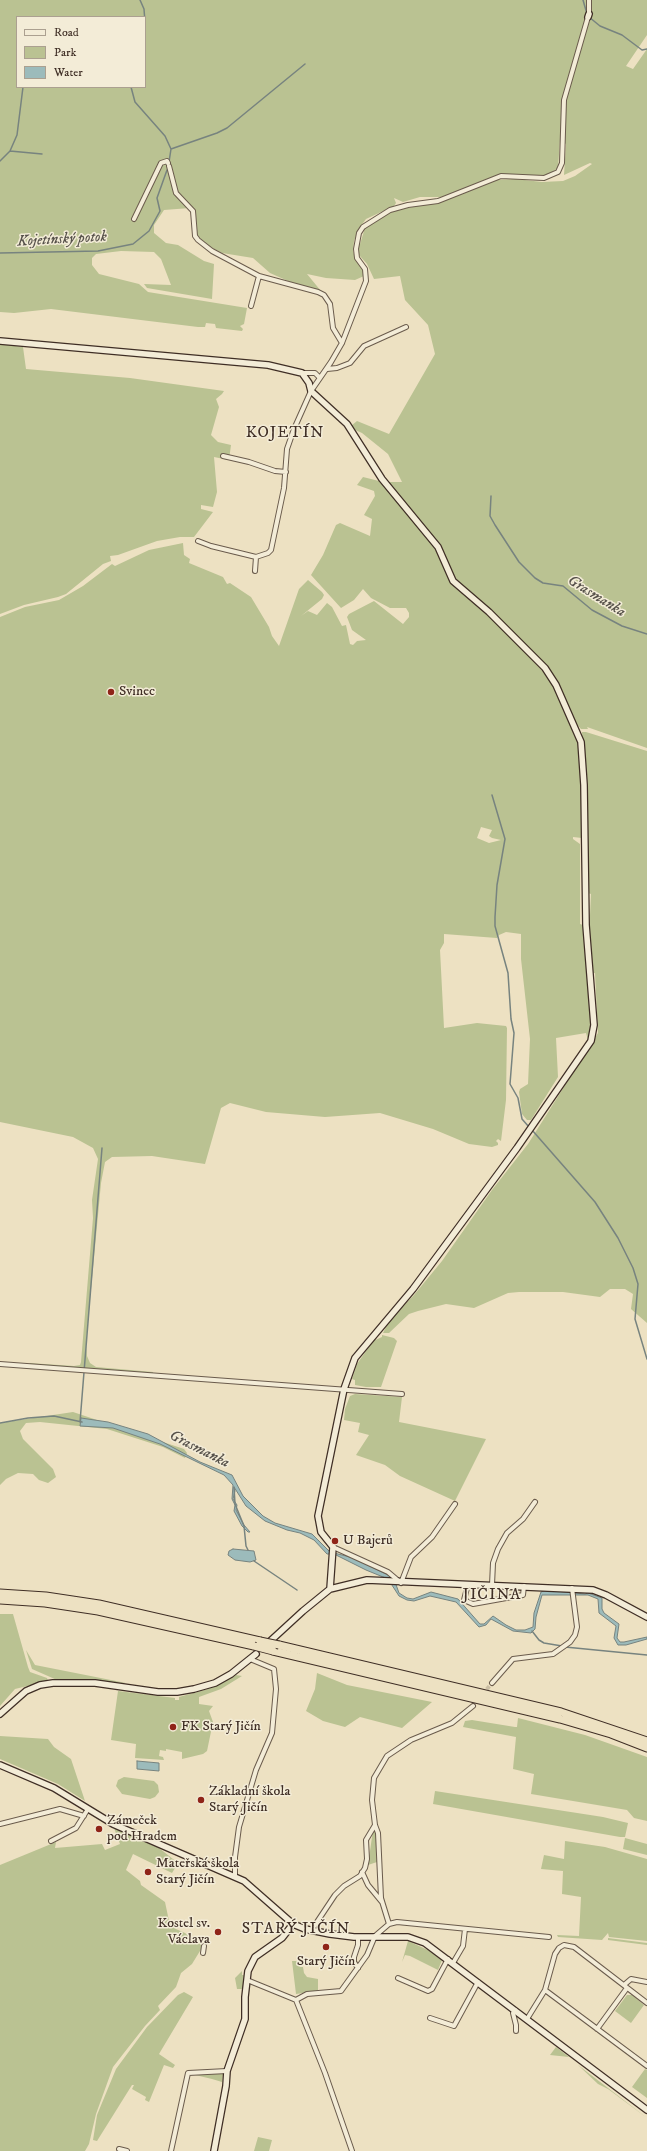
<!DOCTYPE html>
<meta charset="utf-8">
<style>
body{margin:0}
#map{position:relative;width:647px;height:2151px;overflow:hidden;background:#ede1c2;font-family:"IM FELL DW Pica",serif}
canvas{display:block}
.legend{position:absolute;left:16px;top:16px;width:130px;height:72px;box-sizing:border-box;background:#f3ecd7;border:1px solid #aba090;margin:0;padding:5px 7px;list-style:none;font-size:12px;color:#3f2e25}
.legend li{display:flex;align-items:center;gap:8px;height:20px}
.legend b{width:20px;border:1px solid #aba090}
</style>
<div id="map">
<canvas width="647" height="2151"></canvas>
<ul class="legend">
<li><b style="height:5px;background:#f3ecd7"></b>Road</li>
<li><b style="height:11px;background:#bac292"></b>Park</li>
<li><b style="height:11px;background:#9cbbbb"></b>Water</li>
</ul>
</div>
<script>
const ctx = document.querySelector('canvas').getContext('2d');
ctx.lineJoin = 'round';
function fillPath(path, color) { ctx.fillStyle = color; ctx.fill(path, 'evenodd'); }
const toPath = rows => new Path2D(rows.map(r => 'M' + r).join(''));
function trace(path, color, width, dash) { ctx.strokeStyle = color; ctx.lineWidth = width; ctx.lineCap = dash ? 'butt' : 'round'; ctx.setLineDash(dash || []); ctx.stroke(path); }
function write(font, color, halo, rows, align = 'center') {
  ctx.font = font + ' "IM FELL DW Pica",serif'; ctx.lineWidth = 3; ctx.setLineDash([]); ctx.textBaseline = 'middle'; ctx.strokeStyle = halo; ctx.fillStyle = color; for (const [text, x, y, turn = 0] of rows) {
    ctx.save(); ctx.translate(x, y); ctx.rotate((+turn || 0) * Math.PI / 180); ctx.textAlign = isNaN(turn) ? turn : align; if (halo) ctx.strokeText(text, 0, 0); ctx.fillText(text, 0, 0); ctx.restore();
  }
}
fillPath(toPath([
 [0,0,647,0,647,35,626,66,633,69,647,49,647,748,587,727,588,729,581,729,572,719,557,683,453,577,442,554,388,482,402,482,388,454,362,433,353,429,351,426,357,421,389,434,435,354,428,325,405,300,400,276,374,279,367,264,359,255,358,243,360,244,365,228,392,211,443,201,494,180,516,179,542,182,563,181,575,176,592,164,590,163,564,175,566,144,560,140,558,168,545,176,500,175,441,197,420,197,403,202,394,198,396,203,394,206,366,219,358,230,354,241,353,251,356,260,364,270,364,276,355,280,326,278,307,274,321,291,297,285,270,273,253,258,222,253,206,245,197,235,194,212,190,208,164,210,154,225,154,233,166,243,178,245,204,261,214,264,212,299,147,288,144,284,171,285,161,259,154,252,121,251,96,254,92,258,92,265,99,274,139,284,148,292,247,308,244,324,240,326,243,329,242,331,216,328,215,324,206,323,205,327,198,327,51,309,14,313,0,312],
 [17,17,145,17,145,87,17,87],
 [0,344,23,347,26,369,130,378,224,391,222,394,216,399,219,407,211,435,218,442,231,445,229,460,214,457,217,492,213,507,201,505,201,509,213,512,194,537,180,537,157,541,118,555,110,556,111,561,103,564,66,594,58,597,24,605,0,614],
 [363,477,383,482,437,547,451,580,494,620,551,680,579,742,581,752,582,838,573,837,573,839,580,844,580,924,583,925,589,936,591,894,588,893,582,732,586,732,647,751,647,1323,631,1309,633,1294,625,1289,610,1289,600,1297,563,1292,519,1292,508,1293,474,1308,446,1304,418,1311,409,1314,389,1333,383,1333,389,1321,414,1295,442,1261,492,1190,528,1144,598,1033,595,973,588,974,591,1028,588,1040,586,1033,556,1038,558,1077,531,1120,527,1120,522,1114,519,1092,520,1089,528,1084,530,1039,521,959,521,934,506,932,499,935,497,938,444,934,444,943,440,950,444,1028,477,1023,506,1026,507,1028,506,1100,501,1141,498,1139,496,1141,498,1143,498,1145,492,1147,469,1144,433,1129,380,1113,325,1117,266,1112,230,1103,221,1108,205,1164,152,1156,112,1157,105,1162,101,1183,86,1343,87,1356,90,1363,96,1367,153,1372,153,1375,30,1364,29,1363,74,1366,80,1365,81,1362,93,1218,92,1200,98,1159,93,1148,73,1137,0,1122,0,617,25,607,59,600,83,586,112,564,115,566,149,550,183,543,184,555,190,559,189,563,223,577,227,584,230,583,251,597,269,627,272,636,279,646,299,589,308,580,322,592,324,595,322,599,301,616,308,611,317,615,327,603,332,607,342,626,346,625,350,644,353,645,357,641,366,640,352,630,347,617,349,614,374,601,403,624,409,617,409,613,406,608,390,608,371,598,363,589,354,600,341,608,311,575,323,555,336,525,340,523,370,536,372,519,364,515,375,496,374,491,357,485],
 [481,827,492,830,489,836,492,838,501,840,489,843,477,838],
 [382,1335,394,1338,397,1341,381,1387,366,1387,355,1385,355,1380,352,1379,357,1364,373,1341,382,1337],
 [355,1394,402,1397,399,1422,486,1439,455,1501,400,1476,385,1465,356,1455,369,1435,358,1432,360,1423,344,1420,345,1409,350,1396],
 [73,1412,184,1449,187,1453,185,1458,163,1447,107,1429,40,1422,26,1423,20,1431,23,1439,53,1469,56,1477,48,1483,39,1480,33,1474,18,1473,6,1479,0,1485,0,1423],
 [0,1614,13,1614,28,1667,30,1672,47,1678,48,1681,15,1689,0,1706],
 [26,1650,35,1665,126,1683,57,1680,32,1669],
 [317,1673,347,1685,432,1702,402,1728,360,1717,345,1727,323,1721,306,1711,315,1689],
 [236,1675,242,1676,221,1689,199,1697,199,1704,213,1706,209,1711,213,1722,207,1751,203,1754,182,1759,182,1752,166,1749,166,1751,160,1750,159,1756,163,1757,164,1760,135,1758,136,1744,111,1740,118,1691,175,1698,175,1700,179,1700,179,1697,208,1689],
 [518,1718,585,1735,647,1757,647,1821,634,1818,627,1810,531,1794,534,1774,513,1769,516,1737,463,1727,465,1721,472,1720,515,1727,517,1727],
 [0,1736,48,1739,54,1747,71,1759,85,1801,58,1784,0,1759],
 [124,1777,154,1781,158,1785,159,1792,155,1797,150,1799,122,1794,116,1786,118,1780],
 [435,1791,603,1817,628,1823,625,1837,620,1837,433,1804],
 [114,1828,159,1848,178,1863,172,1873,133,1854,126,1870,140,1881,141,1885,165,1902,169,1921,176,1929,185,1933,203,1946,192,1964,181,1973,176,1987,158,2006,160,2010,145,2026,113,2067,96,2114,89,2144,85,2151,0,2151,0,1865,56,1842,55,1848,102,1844,105,1850,120,1844],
 [373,1830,376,1830,377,1862,368,1865],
 [625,1838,647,1844,647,1855,623,1849],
 [565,1841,605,1847,647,1859,647,1941,609,1937,608,1933,602,1940,558,1937,557,1935,579,1936,581,1897,562,1894,563,1871,541,1869,544,1855,564,1859],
 [608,1938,647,1943,647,1945,608,1940],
 [408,1941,430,1951,442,1960,438,1970,410,1956,405,1955,402,1962],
 [292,1961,297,1961,300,1967,303,1967,304,1973,307,1977,318,1979,318,1991,296,1994],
 [242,1971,242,1975,244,1975,243,1989,237,1989,235,1978],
 [184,1992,193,1997,159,2054,175,2065,173,2068,164,2065,149,2102,145,2100,146,2097,132,2089,134,2085,132,2085,97,2141,93,2140,97,2115,116,2069,147,2027,178,1995],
 [627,1995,632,1995,644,2005,631,2023,615,2011],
 [556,2047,569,2057,550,2055],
 [578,2065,647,2118,608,2089,598,2084],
 [645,2069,647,2070,647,2098,632,2087],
 [191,2074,223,2074,222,2082,212,2079],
 [258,2137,272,2140,269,2151,254,2151]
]), '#bac292');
const water = toPath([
 [81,1418,108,1422,148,1434,200,1462,232,1475,243,1496,263,1516,275,1523,312,1534,330,1552,354,1558,388,1575,394,1579,399,1593,407,1598,413,1599,431,1592,458,1599,480,1624,484,1624,493,1616,506,1625,516,1630,525,1630,533,1627,534,1613,541,1592,546,1590,585,1594,588,1593,602,1598,602,1609,604,1613,619,1624,617,1638,620,1642,624,1642,647,1637,647,1639,626,1645,618,1645,614,1638,616,1626,599,1613,598,1599,588,1595,542,1595,536,1617,535,1629,531,1633,513,1631,491,1619,486,1625,479,1627,456,1602,430,1596,414,1601,407,1600,399,1596,388,1579,366,1570,334,1554,327,1554,314,1540,300,1533,287,1530,265,1521,246,1506,234,1487,235,1491,233,1499,237,1505,236,1510,244,1525,250,1532,248,1532,242,1526,234,1511,235,1505,232,1499,233,1485,224,1475,160,1444,113,1428,80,1426,81,1418],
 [233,1549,254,1551,256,1560,250,1562,235,1560,228,1555,229,1551,233,1549],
 [137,1761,159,1763,159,1771,137,1769,137,1761]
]);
fillPath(water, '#9cbbbb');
trace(water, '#77837f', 1);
trace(toPath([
 [140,0,144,9,145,22],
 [583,0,587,14],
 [589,17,600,26,622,35,642,50,647,49],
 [131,87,135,102,165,136,171,149],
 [10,151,42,154],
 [0,161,10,151,17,135,23,87],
 [169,162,171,149,217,133,227,128,305,64],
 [0,253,98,251,133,244,149,231,160,211,157,198,167,170],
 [491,496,490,516,495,525,519,562,535,578,543,583,563,586,592,610,622,626,647,634],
 [492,795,505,839,497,885,495,917,495,926,508,973,511,1019,514,1033,510,1084,518,1098,522,1119,529,1127],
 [532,1130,595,1202,618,1238,633,1268,638,1284,635,1319,647,1359],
 [80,1422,102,1148],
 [0,1423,28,1418,54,1416,82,1422],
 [234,1487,235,1504,244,1526,246,1546,248,1550],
 [254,1561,297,1590],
 [532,1631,539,1640,544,1643,562,1646],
 [565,1647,647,1655]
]), '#77837f', 1.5);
trace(toPath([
 [483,1694,492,1683]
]), '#cabda3', 4, [4, 2]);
const street = toPath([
 [589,14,589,0],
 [169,166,176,193,193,211,195,236,198,240,212,251,259,276,318,292,324,295,330,304,333,328,342,343],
 [134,219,161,163,167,161,168,163],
 [251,306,259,276],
 [327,369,337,368,350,363,364,346,406,327],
 [302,373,315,373,320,378],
 [223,456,249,462,275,471,286,472],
 [198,541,211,546,256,557,268,553,271,550,284,488,287,449,294,429,311,391,331,362,342,343,366,281,365,269,357,258,356,249,359,233,363,227,390,210,408,205,438,201,501,176,544,178,558,172,562,163,564,100,588,17],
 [255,571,256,557],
 [0,1364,402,1394],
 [333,1547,388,1572,401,1583,411,1557,432,1537,455,1504],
 [468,1584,464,1600,473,1604,523,1595,524,1586],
 [492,1585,493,1563,498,1549,507,1533,523,1519,535,1502],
 [492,1683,513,1659,553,1654,570,1642,575,1635,577,1627,572,1588],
 [0,1824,60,1809,84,1816],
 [51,1841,76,1828,88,1809],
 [362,1872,368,1885,382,1902],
 [235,1877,235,1857,239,1827,256,1770,272,1733,276,1689,274,1669,250,1659],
 [389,1924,381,1898,378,1833,375,1825,372,1800,374,1778,387,1756,411,1740,452,1723,473,1706],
 [311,1931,335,1895,344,1886,360,1876,365,1868,367,1859,366,1840,375,1825],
 [203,1953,204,1946],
 [453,1963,463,1946,465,1929],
 [358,1968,354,1962,354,1957,358,1945,358,1937],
 [398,1978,428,1991,432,1989,448,1959],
 [247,1980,296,2000,325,2073,352,2151],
 [624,1985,631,1979,647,1982],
 [545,1990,647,2066],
 [296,2000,307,1994,341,1991,367,1955,375,1936,389,1924,397,1922,549,1937],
 [515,2010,513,2013,516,2025,516,2031],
 [430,2018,454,2026,478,1982],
 [527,2019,545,1990,555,1954,559,1948,564,1945,574,1947,647,2003],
 [597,2029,627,1988],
 [119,2149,127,2151],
 [171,2151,188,2073,227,2071]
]);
const secondary = toPath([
 [588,17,589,14],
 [0,341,268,365,302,373,309,383,311,391,347,424,382,479,438,547,453,581,489,612,545,668,556,685,581,742,584,785,586,925,594,1025,591,1041,517,1148,413,1289,355,1358,344,1389,318,1516,321,1532,333,1547,330,1589],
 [266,1645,303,1611,330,1589,367,1580,593,1590,606,1595,647,1617],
 [0,1714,26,1691,40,1685,53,1683,95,1683,158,1692,177,1692,194,1689,215,1683,231,1674,256,1654],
 [0,1765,54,1788,113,1824,244,1881,293,1924,305,1929,330,1934,354,1937,408,1937,425,1943,647,2110],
 [214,2151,226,2086,227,2071,245,2019,245,1997,248,1971,255,1957,282,1938,293,1924]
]);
const highway = toPath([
 [0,1593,46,1596,99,1604,260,1641],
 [0,1600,45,1603,98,1611,254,1646],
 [279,1645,561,1712,647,1741],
 [273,1651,560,1719,611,1734,647,1748]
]);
trace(street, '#6a5b4c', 6);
trace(secondary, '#3f2e25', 8);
trace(highway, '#3f2e25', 9);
trace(street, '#f3ecd7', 4);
trace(secondary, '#f3ecd7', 5.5);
trace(highway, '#ede1c2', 7);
const highwayBridge = toPath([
 [260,1641,279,1645],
 [254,1646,273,1651]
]);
trace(highwayBridge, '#3f2e25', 9, []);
trace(highwayBridge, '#ede1c2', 7);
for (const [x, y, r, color] of [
 [111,692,4,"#8f2418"],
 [335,1541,4,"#8f2418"],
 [173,1727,4,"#8f2418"],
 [201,1800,4,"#8f2418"],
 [99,1829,4,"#8f2418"],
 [148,1872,4,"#8f2418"],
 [218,1932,4,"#8f2418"],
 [326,1947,4,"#8f2418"]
]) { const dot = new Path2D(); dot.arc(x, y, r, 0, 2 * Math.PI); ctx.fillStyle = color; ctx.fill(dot); trace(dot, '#f3ecd7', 1.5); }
write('14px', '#3f2e25', '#f3ecd7', [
 ["Svinec",119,692],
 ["U Bajerů",343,1541],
 ["FK Starý Jičín",181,1727],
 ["Základní škola",209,1792],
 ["Starý Jičín",209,1808],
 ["Zámeček",107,1821],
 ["pod Hradem",107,1837],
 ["Mateřská škola",156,1864],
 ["Starý Jičín",156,1880],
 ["Kostel sv.",210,1924,"right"],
 ["Václava",210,1940,"right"],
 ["Starý Jičín",326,1962,"center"]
], 'left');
write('italic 15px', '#56514a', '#f3ecd7', [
 ["Kojetínský potok",62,240,-3],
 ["Grasmanka",596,597,32],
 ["Grasmanka",199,1450,27]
]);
ctx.letterSpacing = '1px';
write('16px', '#3f2e25', '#f3ecd7', [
 ["KOJETÍN",285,434],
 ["JIČINA",492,1596],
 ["STARÝ JIČÍN",296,1930]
]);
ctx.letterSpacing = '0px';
</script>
